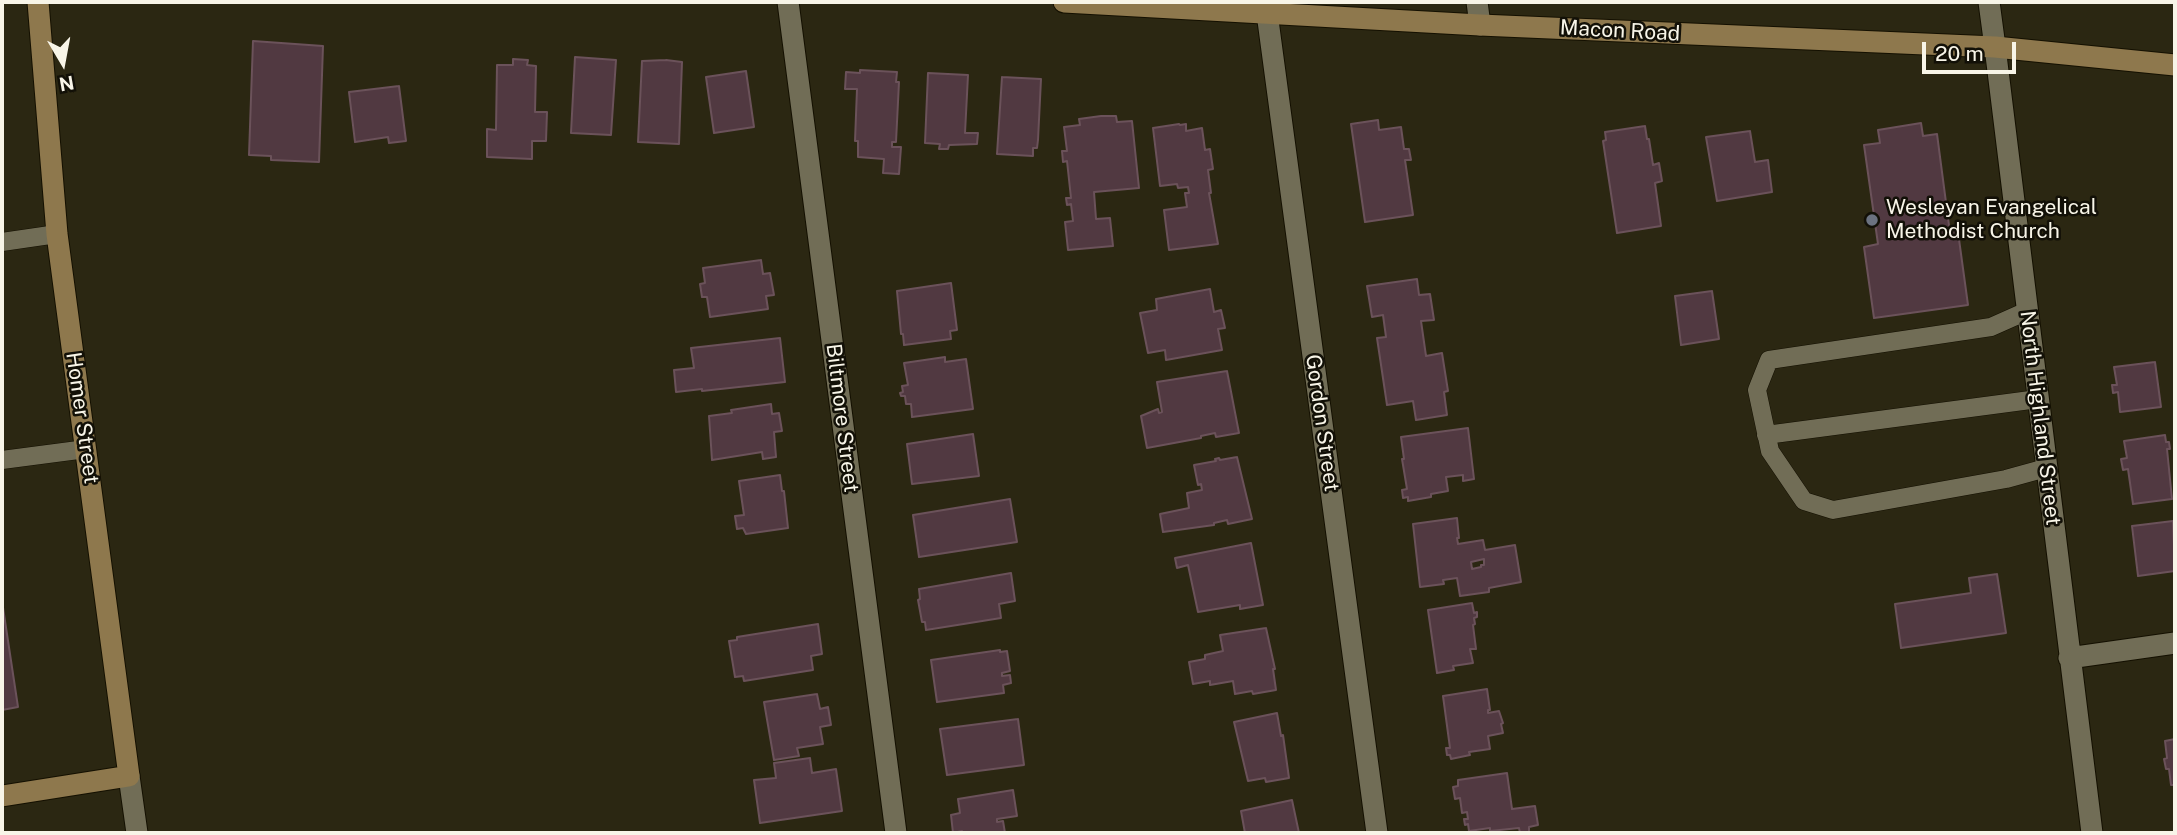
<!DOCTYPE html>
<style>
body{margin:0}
#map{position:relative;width:2177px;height:835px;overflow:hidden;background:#2b2712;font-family:"Public Sans",sans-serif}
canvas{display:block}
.frame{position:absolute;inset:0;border:4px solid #f8f5e8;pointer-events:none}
.north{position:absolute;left:28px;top:28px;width:70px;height:70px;-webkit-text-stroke:5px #121007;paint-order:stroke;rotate:170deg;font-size:19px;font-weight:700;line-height:28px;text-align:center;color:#f8f5e8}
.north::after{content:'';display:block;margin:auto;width:24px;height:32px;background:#f8f5e8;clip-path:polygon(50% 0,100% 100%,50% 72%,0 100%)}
.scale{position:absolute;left:1922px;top:42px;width:94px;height:32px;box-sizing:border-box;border:4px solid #f8f5e8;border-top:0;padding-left:9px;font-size:21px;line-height:24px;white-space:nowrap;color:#f8f5e8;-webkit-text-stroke:5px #121007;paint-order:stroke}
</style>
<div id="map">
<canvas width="2177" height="835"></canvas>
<div class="frame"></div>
<div class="north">N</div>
<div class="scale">20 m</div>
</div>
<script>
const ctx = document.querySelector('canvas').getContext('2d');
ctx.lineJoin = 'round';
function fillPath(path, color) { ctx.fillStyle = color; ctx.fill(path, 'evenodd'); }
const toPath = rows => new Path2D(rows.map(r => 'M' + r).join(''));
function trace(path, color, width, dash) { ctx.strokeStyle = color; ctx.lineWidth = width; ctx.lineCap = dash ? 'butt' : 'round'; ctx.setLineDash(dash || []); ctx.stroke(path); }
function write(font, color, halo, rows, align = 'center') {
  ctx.font = font + ' "Public Sans",sans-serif'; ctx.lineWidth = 5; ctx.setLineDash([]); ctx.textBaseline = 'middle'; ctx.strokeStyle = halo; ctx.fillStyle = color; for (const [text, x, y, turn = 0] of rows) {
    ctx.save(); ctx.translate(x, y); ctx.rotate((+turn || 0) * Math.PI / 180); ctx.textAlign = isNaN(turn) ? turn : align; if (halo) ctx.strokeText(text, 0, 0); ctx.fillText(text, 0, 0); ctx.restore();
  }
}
const building = toPath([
 [253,41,323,46,319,162,271,160,271,156,249,155,253,41],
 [575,57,616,60,611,135,571,133,575,57],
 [513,59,528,60,527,65,536,66,535,112,547,112,546,141,532,141,532,159,487,157,487,129,496,130,497,65,513,65,513,59],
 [666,60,682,62,679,144,638,142,642,61,666,60],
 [860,70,897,72,896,82,899,82,896,142,892,142,892,147,901,147,899,174,883,173,884,159,858,157,858,141,855,141,857,89,845,89,846,72,860,73,860,70],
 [746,71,754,127,714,133,706,77,746,71],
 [928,73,968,75,965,133,978,133,977,144,949,145,948,149,939,149,940,144,925,143,928,73],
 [1002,77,1041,79,1038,140,1037,148,1033,148,1033,156,997,154,1002,77],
 [399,86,406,141,389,143,388,137,355,142,349,92,399,86],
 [1101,116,1116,116,1117,122,1132,121,1139,188,1094,192,1096,219,1110,218,1113,246,1068,250,1065,222,1073,221,1071,204,1067,205,1066,198,1071,198,1067,161,1063,162,1062,151,1067,151,1064,127,1080,125,1079,119,1101,116],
 [1378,120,1379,130,1401,127,1404,149,1409,149,1411,160,1405,160,1413,215,1365,222,1351,124,1378,120],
 [1921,123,1923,136,1937,134,1950,233,1958,232,1968,305,1874,318,1864,247,1878,244,1864,145,1880,143,1878,130,1921,123],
 [1179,124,1180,125,1186,124,1186,131,1202,128,1205,150,1210,149,1213,169,1208,170,1211,193,1209,193,1218,244,1169,250,1164,210,1187,207,1185,193,1189,193,1188,187,1178,188,1177,184,1160,186,1153,128,1179,124],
 [1645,126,1647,139,1649,139,1653,165,1659,163,1662,181,1655,183,1661,226,1617,233,1603,141,1606,140,1605,132,1645,126],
 [1750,131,1755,162,1768,160,1772,192,1717,201,1706,137,1750,131],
 [761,260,763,274,770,273,774,295,766,296,768,309,710,317,707,297,702,297,700,284,705,283,703,268,761,260],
 [1417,279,1419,295,1430,294,1434,320,1421,321,1426,356,1442,353,1448,391,1444,392,1447,415,1416,420,1413,401,1387,405,1377,338,1386,337,1383,315,1372,317,1367,286,1417,279],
 [951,283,957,330,950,331,951,339,904,345,903,334,901,334,897,291,951,283],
 [1210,289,1214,312,1221,310,1225,328,1218,329,1222,350,1166,360,1165,350,1148,353,1140,313,1157,310,1156,299,1210,289],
 [1712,291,1719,339,1681,345,1675,296,1712,291],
 [780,338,785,382,702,391,702,389,676,392,674,370,694,368,691,348,780,338],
 [945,357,945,362,966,359,973,409,912,417,911,404,906,404,905,396,901,396,900,393,903,392,902,386,908,385,904,363,945,357],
 [2155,362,2161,407,2120,412,2118,392,2113,393,2112,385,2117,385,2114,367,2155,362],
 [1227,371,1239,433,1216,437,1215,433,1201,436,1201,438,1147,448,1141,416,1158,409,1159,413,1162,412,1157,382,1227,371],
 [771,404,772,414,779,413,782,431,774,432,776,457,763,459,762,452,712,460,709,416,732,413,731,410,771,404],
 [1468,428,1474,479,1463,481,1463,475,1446,477,1448,491,1431,494,1431,497,1408,501,1408,497,1403,498,1402,490,1407,489,1402,459,1404,459,1401,437,1468,428],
 [973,434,979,476,912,484,907,444,973,434],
 [2165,435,2166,442,2169,442,2170,449,2167,449,2172,499,2133,504,2128,469,2123,470,2121,459,2127,458,2124,441,2165,435],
 [1237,457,1252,519,1228,524,1227,520,1214,523,1214,525,1163,532,1160,514,1189,508,1187,493,1202,490,1201,484,1198,485,1194,465,1216,461,1215,459,1219,458,1220,460,1237,457],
 [780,475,782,491,784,491,788,528,746,534,743,528,737,529,735,516,744,515,739,481,780,475],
 [1010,499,1017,542,919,557,913,515,1010,499],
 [1457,518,1459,538,1457,538,1458,544,1483,540,1485,550,1515,545,1521,582,1489,588,1489,592,1460,596,1457,578,1443,580,1444,584,1420,587,1413,524,1457,518],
 [1484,559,1484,565,1481,565,1481,567,1472,569,1471,562,1484,559],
 [2173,521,2175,571,2138,576,2132,526,2173,521],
 [1251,543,1263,605,1240,609,1240,605,1198,612,1188,565,1177,568,1175,558,1251,543],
 [1011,573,1015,601,999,604,1001,618,926,630,925,622,922,622,918,600,920,599,919,589,1011,573],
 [1997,574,2006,633,1901,648,1895,604,1971,593,1969,578,1997,574],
 [2,601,18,707,2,710,2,601],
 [1472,603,1474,613,1477,612,1477,617,1474,618,1475,624,1473,625,1476,649,1470,649,1473,663,1453,666,1454,670,1437,673,1428,610,1472,603],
 [818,624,822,654,811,656,813,670,744,681,743,676,735,677,729,641,737,640,737,637,818,624],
 [1266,628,1275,669,1273,669,1276,690,1253,694,1252,691,1235,694,1233,681,1210,685,1210,681,1193,684,1189,662,1205,659,1205,655,1223,651,1220,635,1266,628],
 [1000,650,1000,652,1007,651,1010,671,1002,673,1002,676,1010,675,1011,683,1003,685,1004,693,937,702,931,660,1000,650],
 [1487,689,1490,710,1488,710,1488,713,1499,711,1503,723,1501,724,1503,733,1488,736,1490,749,1469,752,1470,755,1451,759,1450,755,1447,755,1446,748,1450,748,1443,696,1487,689],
 [817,694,820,709,828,707,831,725,820,727,823,744,797,748,799,756,774,760,764,702,817,694],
 [1277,713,1281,736,1283,735,1289,778,1266,782,1265,778,1248,781,1234,722,1277,713],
 [1018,719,1024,765,947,775,940,729,1018,719],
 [2175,739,2175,785,2171,785,2169,769,2166,769,2164,759,2167,758,2165,741,2175,739],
 [810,758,812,773,836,769,842,811,760,823,754,780,776,778,774,763,810,758],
 [1507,773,1512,809,1535,806,1538,825,1529,827,1529,832,1520,833,1519,828,1490,831,1490,828,1469,831,1468,824,1465,825,1464,819,1468,819,1467,812,1462,813,1460,798,1455,799,1453,787,1458,786,1458,780,1507,773],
 [1013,790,1017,816,997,819,997,822,1003,821,1005,833,962,833,962,831,953,833,951,815,960,813,958,799,1013,790],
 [1292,800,1299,833,1245,833,1241,811,1292,800]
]);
fillPath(building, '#513941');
trace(building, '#6b525a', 2);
const service = toPath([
 [2,242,57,234],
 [2027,311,1991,327,1769,360,1757,390,1770,451,1804,501,1833,510,2006,479,2046,468],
 [1766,435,2038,399],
 [2,460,86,449]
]);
const minor = toPath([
 [788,2,896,833],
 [1477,2,1480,25],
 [1267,13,1377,833],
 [1995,47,2092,833],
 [2069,658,2175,643]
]);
const tertiary = toPath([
 [1989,2,1995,47],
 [129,776,137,833]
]);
const secondary = toPath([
 [1064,2,1480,25,1995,47,2175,65],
 [2,796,129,776,57,234,38,2]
]);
trace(service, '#141000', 19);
trace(minor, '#141000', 23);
trace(tertiary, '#141000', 23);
trace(secondary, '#141000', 23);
trace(service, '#716d56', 18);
trace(minor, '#716d56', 21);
trace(tertiary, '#716d56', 21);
trace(secondary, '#8e784d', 21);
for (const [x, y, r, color] of [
 [1872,220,7,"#6b7280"]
]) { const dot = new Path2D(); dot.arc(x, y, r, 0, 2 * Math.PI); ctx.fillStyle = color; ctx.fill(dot); trace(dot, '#121007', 2.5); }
write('21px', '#f8f5e8', '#121007', [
 ["Macon Road",1620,31,3],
 ["Homer Street",82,418,82],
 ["Biltmore Street",842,418,83],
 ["North Highland Street",2040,418,83],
 ["Gordon Street",1322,423,82]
]);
write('21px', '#f8f5e8', '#121007', [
 ["Wesleyan Evangelical",1886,208],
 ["Methodist Church",1886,232]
], 'left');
</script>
